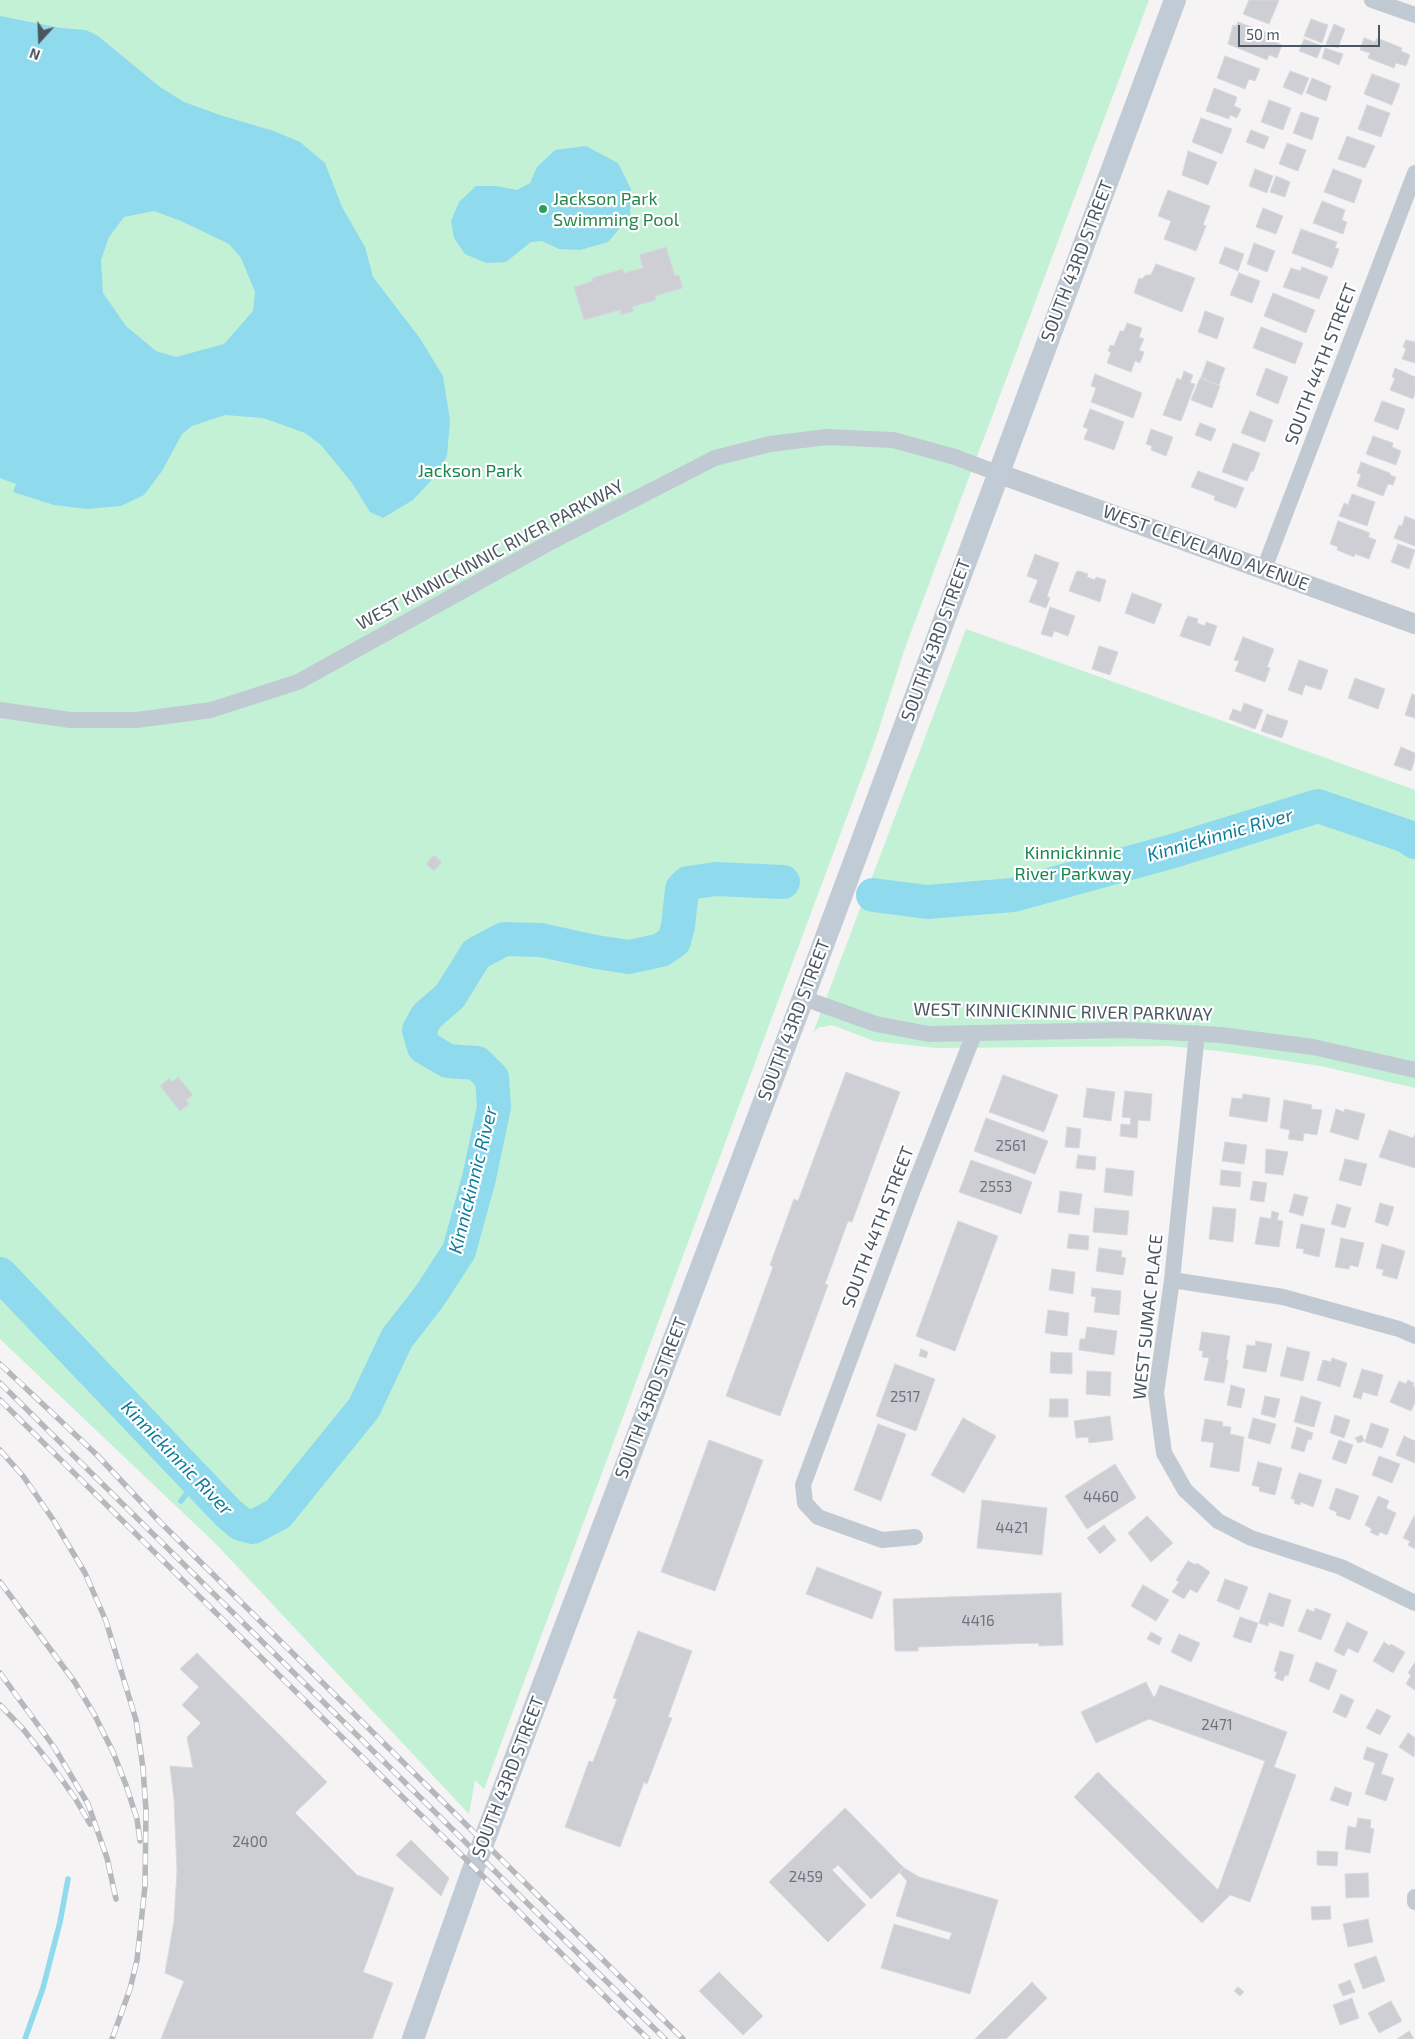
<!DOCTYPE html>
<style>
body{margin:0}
#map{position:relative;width:1415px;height:2039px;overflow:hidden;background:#f5f3f3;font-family:"Exo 2",sans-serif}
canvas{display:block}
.north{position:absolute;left:15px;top:15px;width:50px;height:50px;-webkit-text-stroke:4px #fff;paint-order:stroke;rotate:200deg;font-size:14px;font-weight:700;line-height:20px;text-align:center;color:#4a5661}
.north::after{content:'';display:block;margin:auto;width:18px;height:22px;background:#4a5661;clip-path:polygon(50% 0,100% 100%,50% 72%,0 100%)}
.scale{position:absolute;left:1238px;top:25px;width:142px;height:22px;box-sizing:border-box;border:2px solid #4a5661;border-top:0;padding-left:6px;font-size:15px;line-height:18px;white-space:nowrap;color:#4a5661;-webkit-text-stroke:4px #fff;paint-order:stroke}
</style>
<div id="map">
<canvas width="1415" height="2039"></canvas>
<div class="north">N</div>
<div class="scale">50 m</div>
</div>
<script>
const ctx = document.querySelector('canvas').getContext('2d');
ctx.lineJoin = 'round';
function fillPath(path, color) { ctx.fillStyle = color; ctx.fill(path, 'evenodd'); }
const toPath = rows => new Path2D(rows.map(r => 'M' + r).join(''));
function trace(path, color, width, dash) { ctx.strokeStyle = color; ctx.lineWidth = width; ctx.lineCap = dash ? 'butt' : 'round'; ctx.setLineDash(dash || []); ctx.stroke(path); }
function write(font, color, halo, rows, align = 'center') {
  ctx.font = font + ' "Exo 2",sans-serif'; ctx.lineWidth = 4.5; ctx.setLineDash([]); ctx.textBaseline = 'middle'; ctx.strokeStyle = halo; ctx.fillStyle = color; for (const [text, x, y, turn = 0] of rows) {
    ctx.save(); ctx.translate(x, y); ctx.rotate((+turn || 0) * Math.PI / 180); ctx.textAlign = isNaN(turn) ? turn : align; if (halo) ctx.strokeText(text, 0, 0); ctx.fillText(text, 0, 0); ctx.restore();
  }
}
fillPath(toPath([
 [0,0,1149,0,962,496,905,648,874,744,484,1789,475,1780,469,1814,216,1544,0,1339],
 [966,629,1415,790,1415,1088,1321,1066,1219,1051,1168,1046,935,1048,874,1041,832,1025,818,1028,813,1033]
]), '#c3f1d5');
fillPath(toPath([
 [0,16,61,28,86,30,98,36,160,87,184,102,223,116,274,131,300,142,325,163,342,207,365,247,373,277,419,337,443,376,450,420,447,456,438,473,413,500,383,518,370,512,352,483,321,445,305,433,263,418,225,415,192,426,182,434,162,471,144,495,121,506,86,509,54,505,13,492,16,484,0,478],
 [154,211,181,221,229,244,241,258,255,292,253,311,224,344,176,357,156,351,126,326,103,293,101,260,109,237,124,217],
 [586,146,618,163,631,189,630,216,608,242,580,250,559,249,542,241,531,242,506,262,486,263,465,254,454,238,451,221,459,202,476,186,496,186,517,190,530,183,537,167,555,150]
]), '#90daee');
trace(toPath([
 [181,1501,197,1480],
 [25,2039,43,1988,60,1922,68,1879]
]), '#90daee', 5.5);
trace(toPath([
 [873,895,927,902,1013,895,1173,851,1318,806,1406,836,1415,842],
 [0,1274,228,1513,241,1524,253,1527,278,1514,364,1408,397,1338,429,1297,459,1251,479,1178,494,1107,492,1078,477,1063,448,1061,424,1047,419,1030,427,1016,450,996,476,954,504,939,541,940,596,952,629,957,661,950,674,941,678,926,682,889,688,883,716,879,783,882]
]), '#90daee', 34);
const building = toPath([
 [1249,0,1279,0,1269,24,1243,14,1249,0],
 [1311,19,1328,25,1322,43,1304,36,1311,19],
 [1238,22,1276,36,1273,41,1282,45,1277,58,1269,55,1267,60,1228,44,1233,25,1236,26,1238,22],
 [1334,24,1345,29,1338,48,1326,44,1334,24],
 [1364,38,1375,42,1377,38,1402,48,1401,51,1410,55,1406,66,1396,63,1394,68,1368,58,1370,53,1360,50,1364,38],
 [1304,39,1322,46,1317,58,1299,51,1304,39],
 [1325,48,1343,54,1339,65,1322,58,1325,48],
 [1225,56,1260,69,1255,81,1249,79,1245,89,1217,78,1225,56],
 [1290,71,1309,78,1302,95,1283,87,1290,71],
 [1372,74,1400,84,1392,105,1364,94,1372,74],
 [1312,78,1331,86,1326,101,1306,93,1312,78],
 [1214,88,1237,97,1234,106,1241,109,1237,118,1230,115,1229,119,1206,111,1214,88],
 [1269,100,1291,108,1283,130,1261,122,1269,100],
 [1367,105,1390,113,1381,137,1358,129,1367,105],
 [1301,112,1319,118,1312,140,1293,133,1301,112],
 [1201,118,1232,129,1222,154,1192,142,1201,118],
 [1251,130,1269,137,1264,149,1246,142,1251,130],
 [1347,136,1375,146,1365,168,1338,159,1347,136],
 [1287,143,1306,150,1298,171,1279,164,1287,143],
 [1188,151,1217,162,1208,185,1182,175,1188,151],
 [1255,169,1273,176,1267,193,1249,186,1255,169],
 [1333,169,1362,180,1354,203,1324,192,1333,169],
 [1276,176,1290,182,1285,197,1270,192,1276,176],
 [1168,190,1210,206,1203,225,1206,226,1196,251,1164,239,1171,221,1158,216,1168,190],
 [1322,201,1345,210,1342,220,1347,222,1343,234,1313,223,1322,201],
 [1263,208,1283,216,1276,234,1256,227,1263,208],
 [1301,229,1337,242,1335,248,1339,249,1332,268,1292,253,1301,229],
 [1254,243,1275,251,1267,272,1247,264,1254,243],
 [666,247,675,276,679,275,683,288,655,296,656,300,632,307,634,311,621,315,620,310,584,320,574,287,593,281,592,278,623,269,624,273,643,268,639,255,666,247],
 [1225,247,1244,254,1238,271,1219,263,1225,247],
 [1156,264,1195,278,1182,312,1134,293,1139,278,1142,279,1146,275,1151,275,1156,264],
 [1302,267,1328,277,1319,299,1283,287,1291,268,1300,271,1302,267],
 [1239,273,1260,281,1252,303,1230,295,1239,273],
 [1273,293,1315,310,1306,333,1264,316,1273,293],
 [1205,311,1224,318,1217,339,1198,332,1205,311],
 [1127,323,1142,328,1139,337,1144,339,1139,350,1144,352,1140,363,1135,361,1131,372,1107,363,1111,352,1108,351,1110,345,1114,346,1120,331,1124,331,1127,323],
 [1261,327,1303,343,1295,364,1253,348,1261,327],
 [1406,340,1415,342,1415,363,1402,359,1406,349,1403,347,1406,340],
 [1207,361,1225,368,1219,385,1201,378,1207,361],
 [1266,368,1288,377,1278,404,1256,395,1266,368],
 [1395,368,1415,377,1415,393,1413,399,1390,390,1395,378,1392,377,1395,368],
 [1184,371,1193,375,1190,383,1195,384,1181,421,1163,415,1177,378,1181,380,1184,371],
 [1095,374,1142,393,1133,418,1091,402,1096,388,1091,386,1095,374],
 [1200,378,1220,386,1212,408,1191,400,1200,378],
 [1382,401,1405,409,1398,430,1374,421,1382,401],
 [1090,409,1124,422,1114,450,1084,439,1088,429,1083,427,1090,409],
 [1250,411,1273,420,1265,442,1241,433,1250,411],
 [1200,423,1216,429,1211,441,1195,435,1200,423],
 [1151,429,1173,437,1166,456,1151,450,1152,446,1146,444,1151,429],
 [1373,436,1393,443,1392,447,1401,451,1396,465,1366,454,1373,436],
 [1233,443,1260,453,1253,472,1251,471,1247,481,1222,472,1233,443],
 [1361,462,1390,473,1390,475,1396,477,1393,485,1388,484,1383,496,1357,486,1361,474,1357,473,1361,462],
 [1198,471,1244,488,1236,508,1214,500,1215,496,1191,487,1198,471],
 [1352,494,1375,502,1367,526,1339,516,1344,503,1348,505,1352,494],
 [1405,516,1415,520,1415,546,1394,538,1399,525,1402,526,1405,516],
 [1338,521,1370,533,1368,537,1376,540,1369,559,1355,554,1354,557,1337,550,1338,547,1330,544,1338,521],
 [1398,544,1415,550,1409,569,1391,562,1398,544],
 [1035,554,1059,563,1047,596,1050,598,1046,608,1029,602,1038,580,1027,576,1035,554],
 [1079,571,1088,574,1087,577,1095,580,1096,577,1106,580,1100,602,1069,591,1076,572,1079,571],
 [1132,593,1162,604,1154,624,1125,613,1132,593],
 [1050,607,1075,616,1068,636,1054,631,1052,637,1041,634,1050,607],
 [1188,616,1198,619,1197,623,1205,626,1206,622,1217,626,1210,646,1180,636,1186,619,1187,619,1188,616],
 [1243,637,1274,649,1267,667,1270,668,1265,682,1235,671,1239,661,1234,660,1243,637],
 [1099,646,1118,652,1110,675,1092,669,1099,646],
 [1299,660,1328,670,1321,690,1305,685,1302,695,1288,690,1299,660],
 [1355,678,1385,689,1378,709,1348,698,1355,678],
 [1412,694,1415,695,1415,718,1405,715,1412,694],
 [1244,703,1263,710,1255,729,1229,719,1233,709,1241,712,1244,703],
 [1267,714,1288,721,1282,738,1261,731,1267,714],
 [1401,747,1415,753,1415,759,1411,771,1394,765,1401,747],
 [434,855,442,862,434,871,426,864,434,855],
 [846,1072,900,1092,852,1222,848,1221,825,1284,828,1285,780,1416,726,1396,773,1267,770,1265,794,1199,798,1201,846,1072],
 [1003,1075,1058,1095,1044,1132,989,1112,1003,1075],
 [178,1077,193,1095,186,1100,189,1104,180,1111,160,1086,169,1078,172,1082,178,1077],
 [1087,1088,1115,1092,1111,1121,1083,1117,1087,1088],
 [1125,1091,1152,1094,1150,1121,1138,1120,1137,1138,1120,1136,1121,1124,1130,1125,1131,1118,1122,1117,1125,1091],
 [1243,1094,1270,1098,1267,1122,1229,1116,1232,1098,1242,1099,1243,1094],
 [1284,1100,1312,1105,1311,1109,1322,1110,1317,1135,1304,1133,1303,1141,1288,1139,1290,1130,1280,1128,1284,1100],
 [1336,1109,1344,1112,1345,1109,1365,1114,1358,1140,1330,1132,1336,1109],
 [986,1118,1048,1141,1035,1174,974,1151,986,1118],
 [1067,1127,1081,1129,1079,1148,1065,1147,1067,1127],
 [1389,1130,1413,1138,1415,1134,1415,1168,1379,1157,1389,1130],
 [1225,1142,1247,1145,1244,1164,1222,1161,1225,1142],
 [1266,1149,1288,1152,1283,1175,1265,1173,1266,1149],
 [1078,1155,1096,1157,1095,1170,1076,1168,1078,1155],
 [1345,1159,1367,1164,1361,1186,1339,1180,1345,1159],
 [971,1160,1032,1182,1021,1214,959,1192,971,1160],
 [1106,1168,1134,1171,1132,1196,1104,1192,1106,1168],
 [1221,1170,1241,1172,1240,1187,1220,1185,1221,1170],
 [1253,1181,1267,1183,1264,1202,1250,1200,1253,1181],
 [1060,1191,1082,1194,1079,1215,1058,1212,1060,1191],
 [1294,1194,1308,1197,1303,1216,1289,1212,1294,1194],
 [1380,1203,1394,1207,1388,1226,1375,1222,1380,1203],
 [1337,1204,1351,1208,1345,1228,1331,1224,1337,1204],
 [1213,1207,1236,1209,1233,1242,1209,1239,1213,1207],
 [1095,1208,1129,1211,1127,1235,1093,1232,1095,1208],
 [1272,1211,1279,1213,1277,1220,1283,1221,1279,1247,1255,1244,1260,1217,1271,1219,1272,1211],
 [958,1221,998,1236,955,1351,916,1336,958,1221],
 [1301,1224,1325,1229,1319,1257,1303,1253,1304,1249,1296,1248,1301,1224],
 [1069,1234,1089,1236,1088,1250,1067,1248,1069,1234],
 [1341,1238,1364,1243,1358,1267,1350,1265,1349,1269,1335,1267,1341,1238],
 [1382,1244,1405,1251,1397,1279,1382,1275,1384,1270,1376,1268,1382,1244],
 [1099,1248,1122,1251,1121,1257,1126,1258,1123,1275,1096,1271,1099,1248],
 [1052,1269,1075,1272,1073,1294,1049,1290,1052,1269],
 [1092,1288,1121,1291,1119,1315,1094,1312,1096,1297,1091,1296,1092,1288],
 [1048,1310,1069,1313,1067,1336,1045,1333,1048,1310],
 [1087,1327,1117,1331,1114,1355,1079,1350,1080,1339,1085,1339,1087,1327],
 [1202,1332,1230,1336,1226,1360,1228,1360,1224,1383,1204,1380,1209,1358,1202,1357,1203,1351,1199,1350,1202,1332],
 [1256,1341,1272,1344,1266,1372,1243,1368,1247,1345,1255,1346,1256,1341],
 [1287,1347,1310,1352,1303,1381,1280,1376,1287,1347],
 [921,1349,928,1352,926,1358,919,1356,921,1349],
 [1051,1352,1072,1353,1072,1374,1050,1373,1051,1352],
 [1332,1358,1347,1363,1340,1387,1317,1380,1323,1360,1331,1362,1332,1358],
 [895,1364,935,1379,916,1431,876,1416,895,1364],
 [1362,1369,1383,1375,1377,1396,1363,1392,1361,1399,1353,1397,1362,1369],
 [1087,1371,1111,1372,1110,1396,1086,1394,1087,1371],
 [1408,1380,1414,1383,1413,1386,1415,1388,1415,1402,1411,1411,1390,1402,1399,1381,1406,1384,1408,1380],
 [1231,1385,1245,1389,1241,1408,1227,1405,1231,1385],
 [1265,1396,1280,1399,1275,1418,1261,1414,1265,1396],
 [1301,1396,1321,1402,1314,1427,1294,1422,1301,1396],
 [1050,1399,1068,1399,1068,1417,1049,1417,1050,1399],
 [1335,1415,1350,1420,1344,1438,1330,1433,1335,1415],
 [1110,1416,1113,1440,1089,1443,1088,1437,1076,1438,1074,1421,1110,1416],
 [963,1418,996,1436,964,1493,931,1475,963,1418],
 [1253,1418,1276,1424,1270,1444,1248,1438,1253,1418],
 [1205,1419,1223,1422,1222,1426,1231,1427,1230,1434,1244,1437,1239,1472,1210,1467,1214,1443,1201,1441,1205,1419],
 [1371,1423,1389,1429,1382,1448,1365,1442,1371,1423],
 [878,1424,906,1434,881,1501,854,1490,878,1424],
 [1297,1427,1313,1433,1311,1440,1308,1439,1304,1452,1291,1448,1297,1427],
 [1362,1435,1364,1441,1358,1443,1355,1438,1362,1435],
 [1404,1436,1415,1441,1415,1463,1396,1455,1404,1436],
 [709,1440,763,1460,715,1591,661,1572,709,1440],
 [1339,1440,1353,1445,1346,1464,1332,1459,1339,1440],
 [1379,1456,1400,1464,1392,1483,1372,1475,1379,1456],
 [1258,1462,1282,1468,1275,1495,1259,1491,1260,1487,1252,1485,1258,1462],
 [1115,1464,1136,1498,1087,1529,1065,1496,1115,1464],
 [1299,1473,1322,1480,1313,1507,1301,1502,1300,1505,1294,1503,1295,1500,1291,1498,1299,1473],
 [1336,1488,1359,1496,1350,1520,1336,1515,1337,1512,1329,1509,1336,1488],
 [1378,1496,1389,1501,1386,1508,1396,1513,1387,1535,1380,1532,1378,1536,1370,1532,1372,1529,1365,1525,1378,1496],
 [982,1500,1047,1508,1042,1555,977,1548,982,1500],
 [1147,1516,1173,1543,1151,1562,1128,1533,1147,1516],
 [1414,1516,1415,1517,1415,1549,1408,1545,1410,1541,1403,1538,1414,1516],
 [1104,1525,1116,1540,1100,1554,1087,1538,1104,1525],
 [1188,1561,1196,1565,1197,1563,1210,1572,1197,1593,1190,1589,1184,1599,1172,1592,1179,1582,1176,1580,1188,1561],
 [817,1567,882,1592,872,1619,806,1594,817,1567],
 [1225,1579,1248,1587,1239,1610,1217,1601,1225,1579],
 [1143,1585,1169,1600,1156,1621,1131,1606,1143,1585],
 [1061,1593,1063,1645,1039,1646,1039,1643,918,1647,918,1651,895,1651,893,1599,1061,1593],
 [1269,1593,1291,1600,1283,1627,1269,1622,1268,1626,1259,1623,1269,1593],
 [1315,1608,1331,1614,1321,1640,1298,1631,1307,1609,1314,1612,1315,1608],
 [1240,1617,1258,1623,1251,1643,1233,1637,1240,1617],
 [1347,1622,1368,1632,1358,1653,1348,1648,1344,1656,1334,1651,1347,1622],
 [638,1631,692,1651,668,1717,672,1718,647,1784,644,1782,620,1847,565,1827,589,1761,593,1762,617,1699,613,1698,638,1631],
 [1151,1632,1162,1638,1159,1645,1147,1639,1151,1632],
 [1179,1634,1200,1643,1191,1662,1171,1652,1179,1634],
 [1384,1642,1390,1646,1391,1644,1405,1652,1393,1673,1373,1661,1384,1642],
 [1280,1651,1294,1655,1288,1676,1285,1675,1283,1681,1275,1678,1277,1672,1274,1671,1280,1651],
 [197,1653,327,1782,295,1813,357,1875,394,1888,363,1972,393,1983,372,2039,161,2039,184,1981,165,1973,174,1921,177,1871,174,1799,170,1766,193,1768,187,1737,201,1723,182,1705,199,1687,180,1669,197,1653],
 [1316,1662,1337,1670,1329,1690,1309,1681,1316,1662],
 [1415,1662,1415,1690,1406,1684,1411,1675,1408,1673,1415,1662],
 [1146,1682,1153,1696,1155,1697,1160,1685,1287,1732,1274,1767,1296,1775,1250,1902,1230,1895,1202,1923,1074,1797,1098,1772,1218,1890,1265,1761,1149,1719,1096,1743,1081,1712,1146,1682],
 [1341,1694,1354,1700,1346,1718,1333,1712,1341,1694],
 [1377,1709,1391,1716,1380,1735,1366,1728,1377,1709],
 [1408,1733,1415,1738,1414,1757,1399,1747,1408,1733],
 [1367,1747,1388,1754,1381,1774,1394,1778,1386,1801,1365,1794,1375,1763,1363,1759,1367,1747],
 [1335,1787,1352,1793,1348,1806,1330,1800,1335,1787],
 [845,1808,904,1868,871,1899,838,1865,832,1870,866,1905,828,1942,769,1882,845,1808],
 [1358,1818,1371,1820,1370,1828,1374,1829,1370,1853,1345,1849,1348,1826,1356,1828,1358,1818],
 [411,1840,449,1878,441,1896,396,1855,411,1840],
 [1317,1851,1338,1852,1337,1866,1317,1865,1317,1851],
 [904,1868,919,1877,998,1900,970,1994,881,1968,894,1924,949,1940,952,1933,896,1916,907,1881,899,1872,904,1868],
 [1368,1873,1369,1897,1346,1898,1345,1874,1368,1873],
 [1330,1906,1331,1919,1312,1920,1311,1907,1330,1906],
 [1368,1919,1373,1942,1348,1947,1343,1924,1368,1919],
 [1376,1956,1385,1981,1363,1989,1354,1964,1376,1956],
 [719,1972,763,2016,743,2035,699,1991,719,1972],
 [1350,1980,1355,1992,1343,1996,1338,1985,1350,1980],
 [1032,1982,1047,1998,1006,2039,975,2039,1032,1982],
 [1238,1987,1244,1992,1240,1996,1234,1991,1238,1987],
 [1352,1998,1359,2018,1340,2025,1333,2005,1352,1998],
 [1391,2001,1402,2021,1379,2033,1368,2013,1391,2001],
 [1409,2031,1414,2039,1397,2039,1409,2031]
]);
fillPath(building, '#cdcfd5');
trace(building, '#d7d9de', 1);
trace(toPath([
 [1372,0,1415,15],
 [1264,569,1415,173],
 [0,710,70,720,137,720,211,710,298,682,547,544,715,458,770,444,827,437,893,440,955,457,997,473],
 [803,998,876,1024,929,1034,1126,1030,1221,1035,1313,1047,1415,1070],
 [1197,1033,1172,1280,1156,1393,1164,1453,1185,1490,1218,1521,1251,1538,1341,1567,1415,1603],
 [1172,1280,1283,1297,1399,1329,1415,1336],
 [915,1537,882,1540,818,1517,805,1503,803,1485,912,1192,974,1034],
 [1415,1897,1415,1902]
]), '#c1cad2', 16);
trace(toPath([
 [997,473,1415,624]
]), '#c1cad2', 20);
trace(toPath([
 [413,2039,471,1875,813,972,1175,0]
]), '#c1cbd6', 22);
const rail = toPath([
 [0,1364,97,1455,159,1521,683,2039],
 [0,1383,665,2039],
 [0,1400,648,2039],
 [0,1450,23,1476,54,1521,85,1573,106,1621,136,1720,143,1768,146,1810,145,1886,137,1960,130,1989,112,2039],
 [0,1582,74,1681,94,1714,113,1752,126,1785,137,1819,140,1841],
 [0,1673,54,1747,88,1804,107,1858,116,1899],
 [0,1705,23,1729,52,1766,75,1798,90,1824]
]);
trace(rail, '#b5b8bd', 5.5);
trace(rail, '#fff', 4, [11]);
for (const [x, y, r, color] of [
 [543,209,5,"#2e9e5b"]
]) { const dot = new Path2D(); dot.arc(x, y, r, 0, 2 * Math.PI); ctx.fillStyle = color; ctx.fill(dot); trace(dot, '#fff', 2); }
write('15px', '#6b747e', null, [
 ["2561",1011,1146],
 ["2553",996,1187],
 ["2517",905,1397],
 ["4460",1101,1497],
 ["4421",1012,1528],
 ["4416",978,1621],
 ["2471",1217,1725],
 ["2400",250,1842],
 ["2459",806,1877]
]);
write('18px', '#27864d', '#fff', [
 ["Jackson Park",553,199],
 ["Swimming Pool",553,220]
], 'left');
write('18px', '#4a5661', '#fff', [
 ["SOUTH 43RD STREET",1077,261,-69],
 ["SOUTH 44TH STREET",1321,364,-69],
 ["WEST CLEVELAND AVENUE",1206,548,20],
 ["WEST KINNICKINNIC RIVER PARKWAY",490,555,-28],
 ["SOUTH 43RD STREET",936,640,-70],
 ["WEST KINNICKINNIC RIVER PARKWAY",1063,1012,1],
 ["SOUTH 43RD STREET",794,1020,-69],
 ["SOUTH 44TH STREET",878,1227,-69],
 ["WEST SUMAC PLACE",1148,1317,-84],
 ["SOUTH 43RD STREET",651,1398,-69],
 ["SOUTH 43RD STREET",508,1777,-69]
]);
write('18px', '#17864f', '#fff', [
 ["Jackson Park",470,471],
 ["Kinnickinnic",1073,853],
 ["River Parkway",1073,874]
]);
write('italic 19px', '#0c7c9b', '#fff', [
 ["Kinnickinnic River",1220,835,-16],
 ["Kinnickinnic River",473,1180,-76],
 ["Kinnickinnic River",177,1458,46]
]);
</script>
